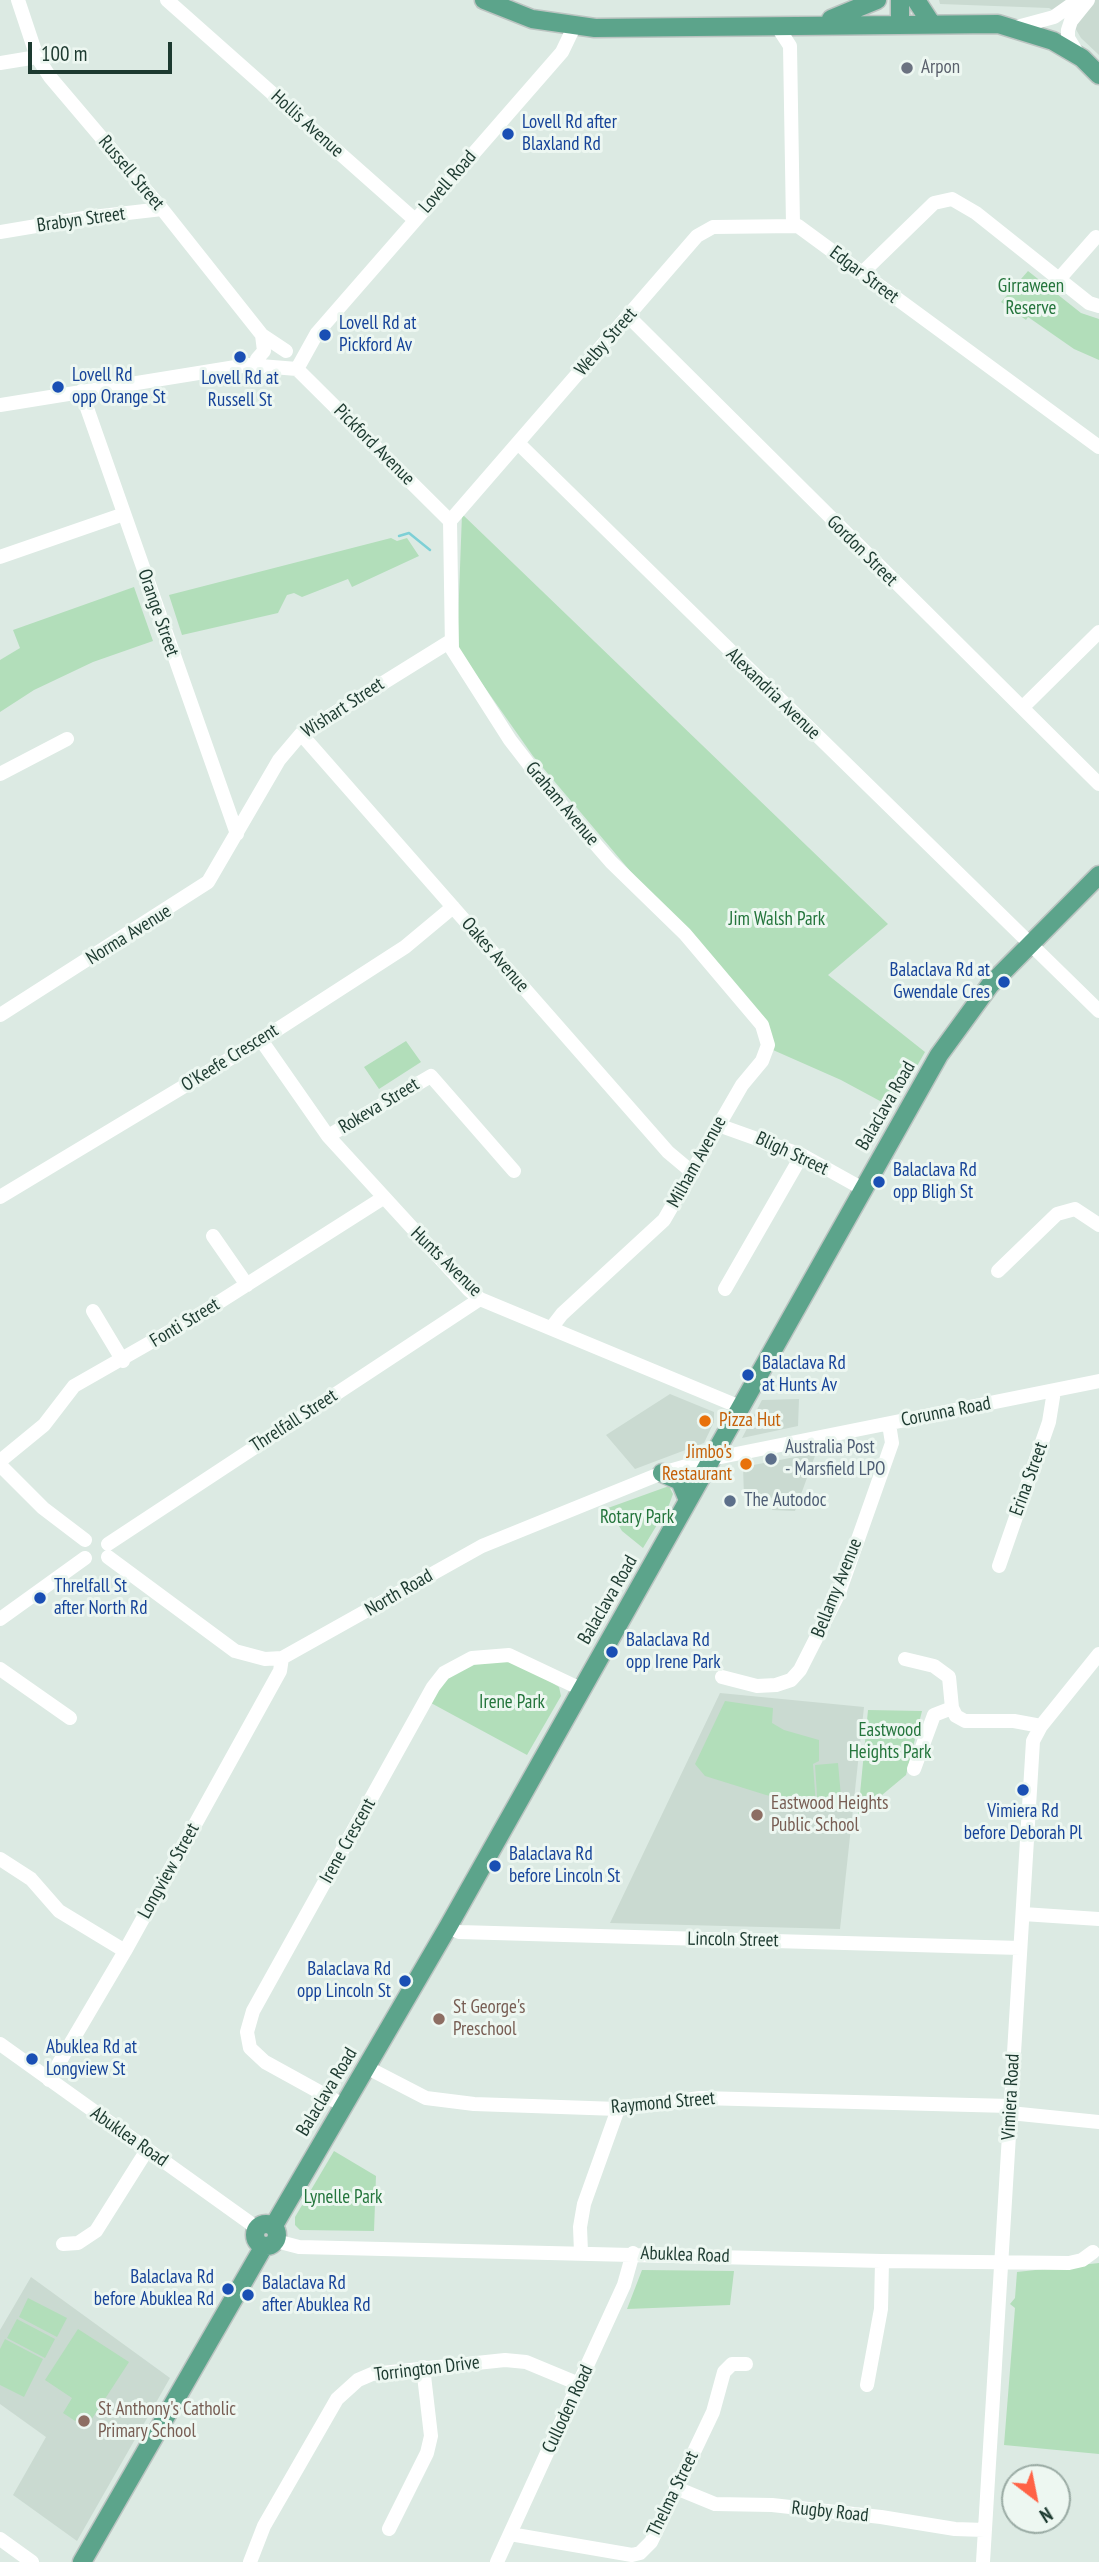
<!DOCTYPE html>
<style>
body{margin:0}
#map{position:relative;width:1099px;height:2562px;overflow:hidden;background:#dceae3;font-family:"PT Sans Narrow",sans-serif}
canvas{display:block}
.north{position:absolute;left:1001px;top:2464px;width:70px;height:70px;box-sizing:border-box;background:#edf7f1;border:2px solid #9aaba4;border-radius:50%;rotate:148deg;font-size:19px;font-weight:700;line-height:28px;text-align:center;color:#1d3a30}
.north::after{content:'';display:block;margin:auto;width:24px;height:32px;background:#ff6245;clip-path:polygon(50% 0,100% 100%,50% 72%,0 100%)}
.scale{position:absolute;left:28px;top:42px;width:144px;height:32px;box-sizing:border-box;border:4px solid #1d3a30;border-top:0;padding-left:9px;font-size:21px;line-height:24px;white-space:nowrap;color:#1d3a30;-webkit-text-stroke:5px #edf7f1;paint-order:stroke}
</style>
<div id="map">
<canvas width="1099" height="2562"></canvas>
<div class="north">N</div>
<div class="scale">100 m</div>
</div>
<script>
const ctx = document.querySelector('canvas').getContext('2d');
ctx.lineJoin = 'round';
function fillPath(path, color) { ctx.fillStyle = color; ctx.fill(path, 'evenodd'); }
const toPath = rows => new Path2D(rows.map(r => 'M' + r).join(''));
function trace(path, color, width, dash) { ctx.strokeStyle = color; ctx.lineWidth = width; ctx.lineCap = dash ? 'butt' : 'round'; ctx.setLineDash(dash || []); ctx.stroke(path); }
function write(font, color, halo, rows, align = 'center') {
  ctx.font = font + ' "PT Sans Narrow",sans-serif'; ctx.lineWidth = 6; ctx.setLineDash([]); ctx.textBaseline = 'middle'; ctx.strokeStyle = halo; ctx.fillStyle = color; for (const [text, x, y, turn = 0] of rows) {
    ctx.save(); ctx.translate(x, y); ctx.rotate((+turn || 0) * Math.PI / 180); ctx.textAlign = isNaN(turn) ? turn : align; if (halo) ctx.strokeText(text, 0, 0); ctx.fillText(text, 0, 0); ctx.restore();
  }
}
fillPath(toPath([
 [939,0,1099,0,1099,55,1081,38,1071,21,1049,8,940,4],
 [670,1394,714,1412,714,1422,704,1443,635,1469,606,1435],
 [799,1399,798,1426,742,1438,762,1400],
 [816,1453,795,1511,772,1510,775,1498,744,1496,743,1467],
 [720,1693,864,1707,840,1929,610,1923],
 [31,2277,170,2378,77,2541,13,2495,46,2437,0,2404,0,2330]
]), '#cadad1');
fillPath(toPath([
 [1028,271,1081,313,1099,319,1099,360,1074,349,1028,317,1026,320,1001,302],
 [462,514,888,924,828,975,925,1052,893,1108,841,1080,773,1050,772,1039,533,756,457,648],
 [391,538,397,541,407,538,419,556,352,587,348,579,302,597,294,593,287,595,278,613,182,635,169,595],
 [134,587,153,641,93,662,34,690,0,712,0,660,20,648,13,630],
 [406,1041,421,1062,379,1089,364,1067],
 [669,1486,673,1494,669,1505,643,1548,622,1531,608,1508],
 [503,1660,526,1667,559,1687,561,1696,527,1755,431,1703,442,1683,454,1673,469,1665],
 [725,1701,773,1708,772,1723,784,1730,819,1740,819,1761,813,1764,816,1806,766,1795,705,1776,695,1764],
 [868,1710,922,1711,906,1775,858,1815],
 [838,1763,842,1808,818,1810,815,1765],
 [334,2151,376,2176,374,2231,300,2230,295,2225,295,2217],
 [1099,2263,1099,2454,1004,2445,1015,2308,1010,2304,1015,2298,1017,2272],
 [642,2270,734,2271,730,2305,627,2309],
 [28,2298,67,2318,57,2337,19,2317],
 [17,2319,55,2339,45,2358,7,2338],
 [78,2329,129,2362,86,2428,63,2413,72,2398,45,2380],
 [5,2339,43,2359,24,2397,0,2385,0,2349]
]), '#b2deba');
trace(toPath([
 [399,536,409,533,430,550]
]), '#7ed0d6', 2.5);
const major = toPath([
 [484,0,532,19,595,28,998,24,1053,41,1082,58,1099,75],
 [916,0,931,23],
 [831,19,877,0],
 [900,23,900,0],
 [662,1473,680,1481,688,1500],
 '255 2235a11 11 0 1 1 22 0a11 11 0 1 1-22 0Z',
 [273,2227,448,1927,939,1055,990,985,1099,875],
 [82,2562,264,2246]
]);
trace(major, '#bbc4c1', 21);
trace(toPath([
 [18,0,37,57,50,77,162,209,262,335,286,351],
 [167,0,415,220],
 [777,26,790,46,793,225],
 [1017,27,1054,17,1078,0],
 [1079,56,1068,38,1068,30,1071,21,1088,0],
 [0,63,37,57],
 [0,232,84,218,162,209],
 [862,273,934,203,952,199,976,213,1089,303,1099,306],
 [1059,279,1096,237],
 [628,316,1099,784],
 [257,359,264,351,262,335],
 [297,369,450,521],
 [81,391,237,834],
 [0,405,248,365,297,369,317,333,562,52,574,27],
 [518,443,1099,1011],
 [450,521,452,649,510,740,551,793,611,862,685,934,762,1025,768,1045,762,1061,742,1085,664,1220,562,1314,552,1327],
 [450,521,697,236,713,227,798,226,1099,447],
 [0,557,124,514],
 [1023,707,1099,632],
 [301,734,668,1152,693,1173],
 [0,774,67,739],
 [0,1015,208,882,279,760,301,734,449,642],
 [261,1040,328,1136,469,1290,480,1299,740,1407],
 [718,1125,802,1155,863,1189],
 [328,1136,431,1076,514,1171],
 [0,1197,261,1040,405,947,453,907],
 [213,1236,247,1285],
 [998,1271,1057,1214,1075,1209,1099,1225],
 [725,1289,802,1155],
 [93,1311,123,1361],
 [0,1461,44,1425,74,1386,202,1313,383,1198],
 [0,1465,43,1508,85,1540],
 [108,1544,480,1299],
 [108,1557,235,1651,265,1659,282,1658,482,1546,662,1473,711,1459,1099,1381],
 [999,1566,1049,1422,1054,1391],
 [0,1619,85,1558],
 [905,1659,934,1666,949,1677,952,1708,956,1716,965,1721,1014,1721,1041,1726],
 [0,1669,70,1718],
 [722,1677,757,1686,776,1685,791,1680,800,1670,839,1593,892,1443,889,1424],
 [914,1769,934,1715,952,1708],
 [0,1859,31,1879,59,1911,125,1951],
 [1023,1914,1099,1919],
 [448,1927,459,1932,1020,1948],
 [0,2044,257,2228],
 [366,2067,426,2098,474,2104,618,2109,700,2098,1010,2106],
 [49,2080,125,1951,280,1671,282,1658],
 [343,2105,265,2062,250,2048,247,2032,253,2011,433,1687,444,1673,472,1658,509,1655,581,1689],
 [1010,2113,1099,2122],
 [276,2241,299,2247,882,2261,1069,2263,1082,2260,1093,2252],
 [63,2244,78,2243,96,2231,147,2150],
 [581,2252,580,2227,584,2204,618,2109],
 [867,2385,881,2309,882,2261],
 [676,2488,715,2504,772,2505,881,2517,955,2529,985,2530],
 [389,2529,427,2453,431,2436,423,2367],
 [510,2534,632,2555,640,2553,651,2542,713,2412,724,2372,732,2364,746,2364],
 [0,2539,32,2562],
 [250,2562,264,2526,337,2399,358,2380,372,2374,505,2360,526,2362,579,2384],
 [497,2562,624,2285,633,2253],
 [983,2562,1033,1741,1041,1726,1099,1654]
]), '#fff', 14);
trace(major, '#5ca48b', 18);
for (const [x, y, r, color] of [
 [907,68,7,"#6b7280"],
 [508,134,7,"#1a4fb4"],
 [325,335,7,"#1a4fb4"],
 [240,357,7,"#1a4fb4"],
 [58,387,7,"#1a4fb4"],
 [1004,982,7,"#1a4fb4"],
 [879,1182,7,"#1a4fb4"],
 [748,1375,7,"#1a4fb4"],
 [705,1421,7,"#e8710a"],
 [771,1459,7,"#5c6f8a"],
 [746,1464,7,"#e8710a"],
 [730,1501,7,"#5c6f8a"],
 [40,1598,7,"#1a4fb4"],
 [612,1652,7,"#1a4fb4"],
 [1023,1790,7,"#1a4fb4"],
 [757,1815,7,"#8d6e63"],
 [495,1866,7,"#1a4fb4"],
 [405,1981,7,"#1a4fb4"],
 [439,2019,7,"#8d6e63"],
 [32,2059,7,"#1a4fb4"],
 [228,2289,7,"#1a4fb4"],
 [248,2295,7,"#1a4fb4"],
 [84,2421,7,"#8d6e63"]
]) { const dot = new Path2D(); dot.arc(x, y, r, 0, 2 * Math.PI); ctx.fillStyle = color; ctx.fill(dot); trace(dot, '#edf7f1', 2.5); }
write('19px', '#5b616d', '#edf7f1', [
 ["Arpon",921,68]
], 'left');
write('19px', '#164399', '#edf7f1', [
 ["Lovell Rd after",522,123],
 ["Blaxland Rd",522,145],
 ["Lovell Rd at",339,324],
 ["Pickford Av",339,346],
 ["Lovell Rd",72,376],
 ["opp Orange St",72,398],
 ["Lovell Rd at",240,379,"center"],
 ["Russell St",240,401,"center"],
 ["Balaclava Rd at",990,971,"right"],
 ["Gwendale Cres",990,993,"right"],
 ["Balaclava Rd",893,1171],
 ["opp Bligh St",893,1193],
 ["Balaclava Rd",762,1364],
 ["at Hunts Av",762,1386],
 ["Threlfall St",54,1587],
 ["after North Rd",54,1609],
 ["Balaclava Rd",626,1641],
 ["opp Irene Park",626,1663],
 ["Vimiera Rd",1023,1812,"center"],
 ["before Deborah Pl",1023,1834,"center"],
 ["Balaclava Rd",509,1855],
 ["before Lincoln St",509,1877],
 ["Balaclava Rd",391,1970,"right"],
 ["opp Lincoln St",391,1992,"right"],
 ["Abuklea Rd at",46,2048],
 ["Longview St",46,2070],
 ["Balaclava Rd",214,2278,"right"],
 ["before Abuklea Rd",214,2300,"right"],
 ["Balaclava Rd",262,2284],
 ["after Abuklea Rd",262,2306]
], 'left');
write('19px', '#1d3a30', '#edf7f1', [
 ["Hollis Avenue",307,124,42],
 ["Russell Street",131,173,50],
 ["Lovell Road",448,182,-49],
 ["Brabyn Street",81,220,-8],
 ["Edgar Street",864,275,37],
 ["Welby Street",606,342,-49],
 ["Pickford Avenue",374,445,45],
 ["Gordon Street",862,551,45],
 ["Orange Street",158,613,71],
 ["Alexandria Avenue",773,694,44],
 ["Wishart Street",343,708,-33],
 ["Graham Avenue",562,804,50],
 ["Norma Avenue",129,935,-32],
 ["Oakes Avenue",495,955,49],
 ["O'Keefe Crescent",230,1058,-32],
 ["Rokeva Street",379,1106,-31],
 ["Balaclava Road",886,1106,-60],
 ["Bligh Street",792,1154,25],
 ["Milham Avenue",697,1162,-61],
 ["Hunts Avenue",446,1262,44],
 ["Fonti Street",185,1323,-31],
 ["Corunna Road",946,1412,-11],
 ["Threlfall Street",294,1421,-33],
 ["Erina Street",1029,1479,-70],
 ["Bellamy Avenue",837,1588,-68],
 ["North Road",399,1593,-30],
 ["Balaclava Road",608,1600,-60],
 ["Irene Crescent",348,1841,-61],
 ["Longview Street",169,1871,-61],
 ["Lincoln Street",733,1940,1],
 ["Balaclava Road",327,2092,-59],
 ["Vimiera Road",1011,2097,-87],
 ["Raymond Street",663,2103,-5],
 ["Abuklea Road",129,2137,35],
 ["Abuklea Road",685,2255,2],
 ["Torrington Drive",427,2369,-7],
 ["Culloden Road",568,2409,-65],
 ["Thelma Street",673,2494,-64],
 ["Rugby Road",830,2512,6]
]);
write('19px', '#24753c', '#edf7f1', [
 ["Girraween",1031,287],
 ["Reserve",1031,309],
 ["Jim Walsh Park",777,920],
 ["Rotary Park",637,1518],
 ["Irene Park",512,1703],
 ["Eastwood",890,1731],
 ["Heights Park",890,1753],
 ["Lynelle Park",343,2198]
]);
write('19px', '#c56008', '#edf7f1', [
 ["Pizza Hut",719,1421],
 ["Jimbo's",732,1453,"right"],
 ["Restaurant",732,1475,"right"]
], 'left');
write('19px', '#4e5e75', '#edf7f1', [
 ["Australia Post",785,1448],
 ["- Marsfield LPO",785,1470],
 ["The Autodoc",744,1501]
], 'left');
write('19px', '#785e54', '#edf7f1', [
 ["Eastwood Heights",771,1804],
 ["Public School",771,1826],
 ["St George's",453,2008],
 ["Preschool",453,2030],
 ["St Anthony's Catholic",98,2410],
 ["Primary School",98,2432]
], 'left');
</script>
